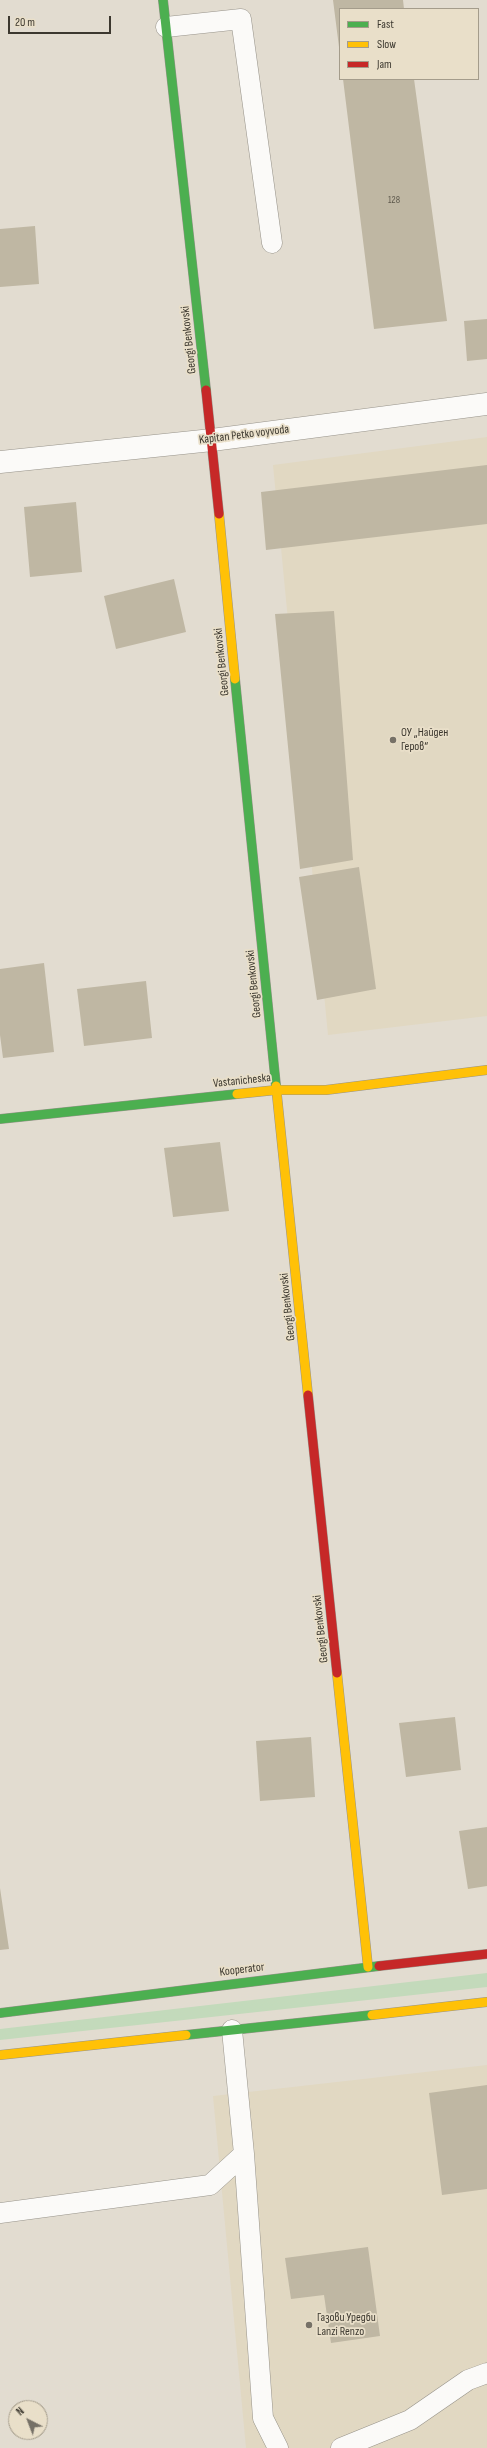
<!DOCTYPE html>
<meta charset="utf-8">
<style>
body{margin:0}
#map{position:relative;width:487px;height:2448px;overflow:hidden;background:#e2dcd0;font-family:"Sofia Sans Condensed",sans-serif}
canvas{display:block}
.legend{position:absolute;left:339px;top:8px;width:140px;height:72px;box-sizing:border-box;background:#e9dfc9;border:1px solid #a49c8b;margin:0;padding:5px 7px;list-style:none;font-size:12px;color:#3c382f}
.legend li{display:flex;align-items:center;gap:8px;height:20px}
.legend b{width:20px;border:1px solid #a49c8b}
.north{position:absolute;left:8px;top:2400px;width:40px;height:40px;box-sizing:border-box;background:#e9dfc9;border:1px solid #a49c8b;border-radius:50%;rotate:318deg;font-size:11px;font-weight:700;line-height:16px;text-align:center;color:#3c382f}
.north::after{content:'';display:block;margin:auto;width:14px;height:18px;background:#767167;clip-path:polygon(50% 0,100% 100%,50% 72%,0 100%)}
.scale{position:absolute;left:8px;top:16px;width:103px;height:18px;box-sizing:border-box;border:2px solid #3c382f;border-top:0;padding-left:5px;font-size:12px;line-height:14px;white-space:nowrap;color:#3c382f;-webkit-text-stroke:3px #e9dfc9;paint-order:stroke}
</style>
<div id="map">
<canvas width="487" height="2448"></canvas>
<ul class="legend">
<li><b style="height:5px;background:#4caf50"></b>Fast</li>
<li><b style="height:5px;background:#ffc107"></b>Slow</li>
<li><b style="height:5px;background:#c62828"></b>Jam</li>
</ul>
<div class="north">N</div>
<div class="scale">20 m</div>
</div>
<script>
const ctx = document.querySelector('canvas').getContext('2d');
ctx.lineJoin = 'round';
function fillPath(path, color) { ctx.fillStyle = color; ctx.fill(path, 'evenodd'); }
const toPath = rows => new Path2D(rows.map(r => 'M' + r).join(''));
function trace(path, color, width, dash) { ctx.strokeStyle = color; ctx.lineWidth = width; ctx.lineCap = dash ? 'butt' : 'round'; ctx.setLineDash(dash || []); ctx.stroke(path); }
function write(font, color, halo, rows, align = 'center') {
  ctx.font = font + ' "Sofia Sans Condensed",sans-serif'; ctx.lineWidth = 3.5; ctx.setLineDash([]); ctx.textBaseline = 'middle'; ctx.strokeStyle = halo; ctx.fillStyle = color; for (const [text, x, y, turn = 0] of rows) {
    ctx.save(); ctx.translate(x, y); ctx.rotate((+turn || 0) * Math.PI / 180); ctx.textAlign = isNaN(turn) ? turn : align; if (halo) ctx.strokeText(text, 0, 0); ctx.fillText(text, 0, 0); ctx.restore();
  }
}
fillPath(toPath([
 [487,437,487,1016,328,1035,273,465],
 [487,2065,487,2448,246,2448,213,2096]
]), '#e1d8c2');
fillPath(toPath([
 [487,1973,487,1987,0,2040,0,2029]
]), '#c3dabb');
fillPath(toPath([
 [333,0,403,0,404,9,340,9,339,47],
 [343,79,414,79,447,321,374,329],
 [35,226,39,284,0,287,0,229],
 [487,319,487,359,467,361,464,321],
 [487,465,487,524,266,550,261,492],
 [76,502,82,572,30,577,24,507],
 [174,579,186,632,116,649,104,596],
 [334,611,353,860,300,869,275,614],
 [359,867,376,989,317,1000,299,877],
 [44,963,54,1052,3,1058,0,1035,0,969],
 [146,981,152,1038,84,1046,77,989],
 [220,1142,229,1211,173,1217,164,1148],
 [455,1717,461,1770,406,1777,399,1723],
 [311,1737,315,1797,260,1801,256,1741],
 [487,1827,487,1886,468,1889,459,1831],
 [0,1888,9,1949,0,1950],
 [487,2085,487,2189,442,2195,429,2093],
 [368,2247,380,2336,331,2343,324,2295,291,2299,285,2258]
]), '#bfb7a3');
const lane = toPath([
 [166,27,241,19,272,243],
 [244,2154,263,2418,278,2448],
 [0,2213,210,2185,244,2154,232,2030],
 [341,2448,410,2420,468,2380,487,2373]
]);
const street = toPath([
 [0,462,212,440,487,404]
]);
const fast = toPath([
 [163,0,206,390],
 [235,679,276,1086],
 [0,1119,237,1094],
 [0,2013,379,1966],
 [186,2035,372,2015]
]);
const slow = toPath([
 [219,514,235,679],
 [276,1086,308,1395],
 [237,1094,276,1090,326,1090,487,1070],
 [337,1673,368,1967],
 [372,2015,487,2002],
 [0,2055,186,2035]
]);
const jam = toPath([
 [206,390,219,514],
 [308,1395,337,1673],
 [379,1966,487,1954]
]);
trace(lane, '#97938a', 21);
trace(street, '#97938a', 23);
trace(fast, '#97938a', 10);
trace(slow, '#97938a', 10);
trace(jam, '#97938a', 10);
trace(lane, '#fbfaf8', 20);
trace(street, '#fbfaf8', 22);
trace(fast, '#4caf50', 9);
trace(slow, '#ffc107', 9);
trace(jam, '#c62828', 9);
for (const [x, y, r, color] of [
 [393,740,4,"#767167"],
 [309,2325,4,"#767167"]
]) { const dot = new Path2D(); dot.arc(x, y, r, 0, 2 * Math.PI); ctx.fillStyle = color; ctx.fill(dot); trace(dot, '#e9dfc9', 1.5); }
write('10px', '#5d584c', null, [
 ["128",394,200]
]);
write('12px', '#3c382f', '#e9dfc9', [
 ["Georgi Benkovski",189,340,-96],
 ["Kapitan Petko voyvoda",244,435,-7],
 ["Georgi Benkovski",222,662,-96],
 ["Georgi Benkovski",254,984,-96],
 ["Vastanicheska",242,1081,-6],
 ["Georgi Benkovski",288,1307,-96],
 ["Georgi Benkovski",321,1629,-96],
 ["Kooperator",242,1970,-7]
]);
write('12px', '#3c382f', '#e9dfc9', [
 ["ОУ „Найден",401,733],
 ["Геров“",401,747],
 ["Газови Уредби",317,2318],
 ["Lanzi Renzo",317,2332]
], 'left');
</script>
